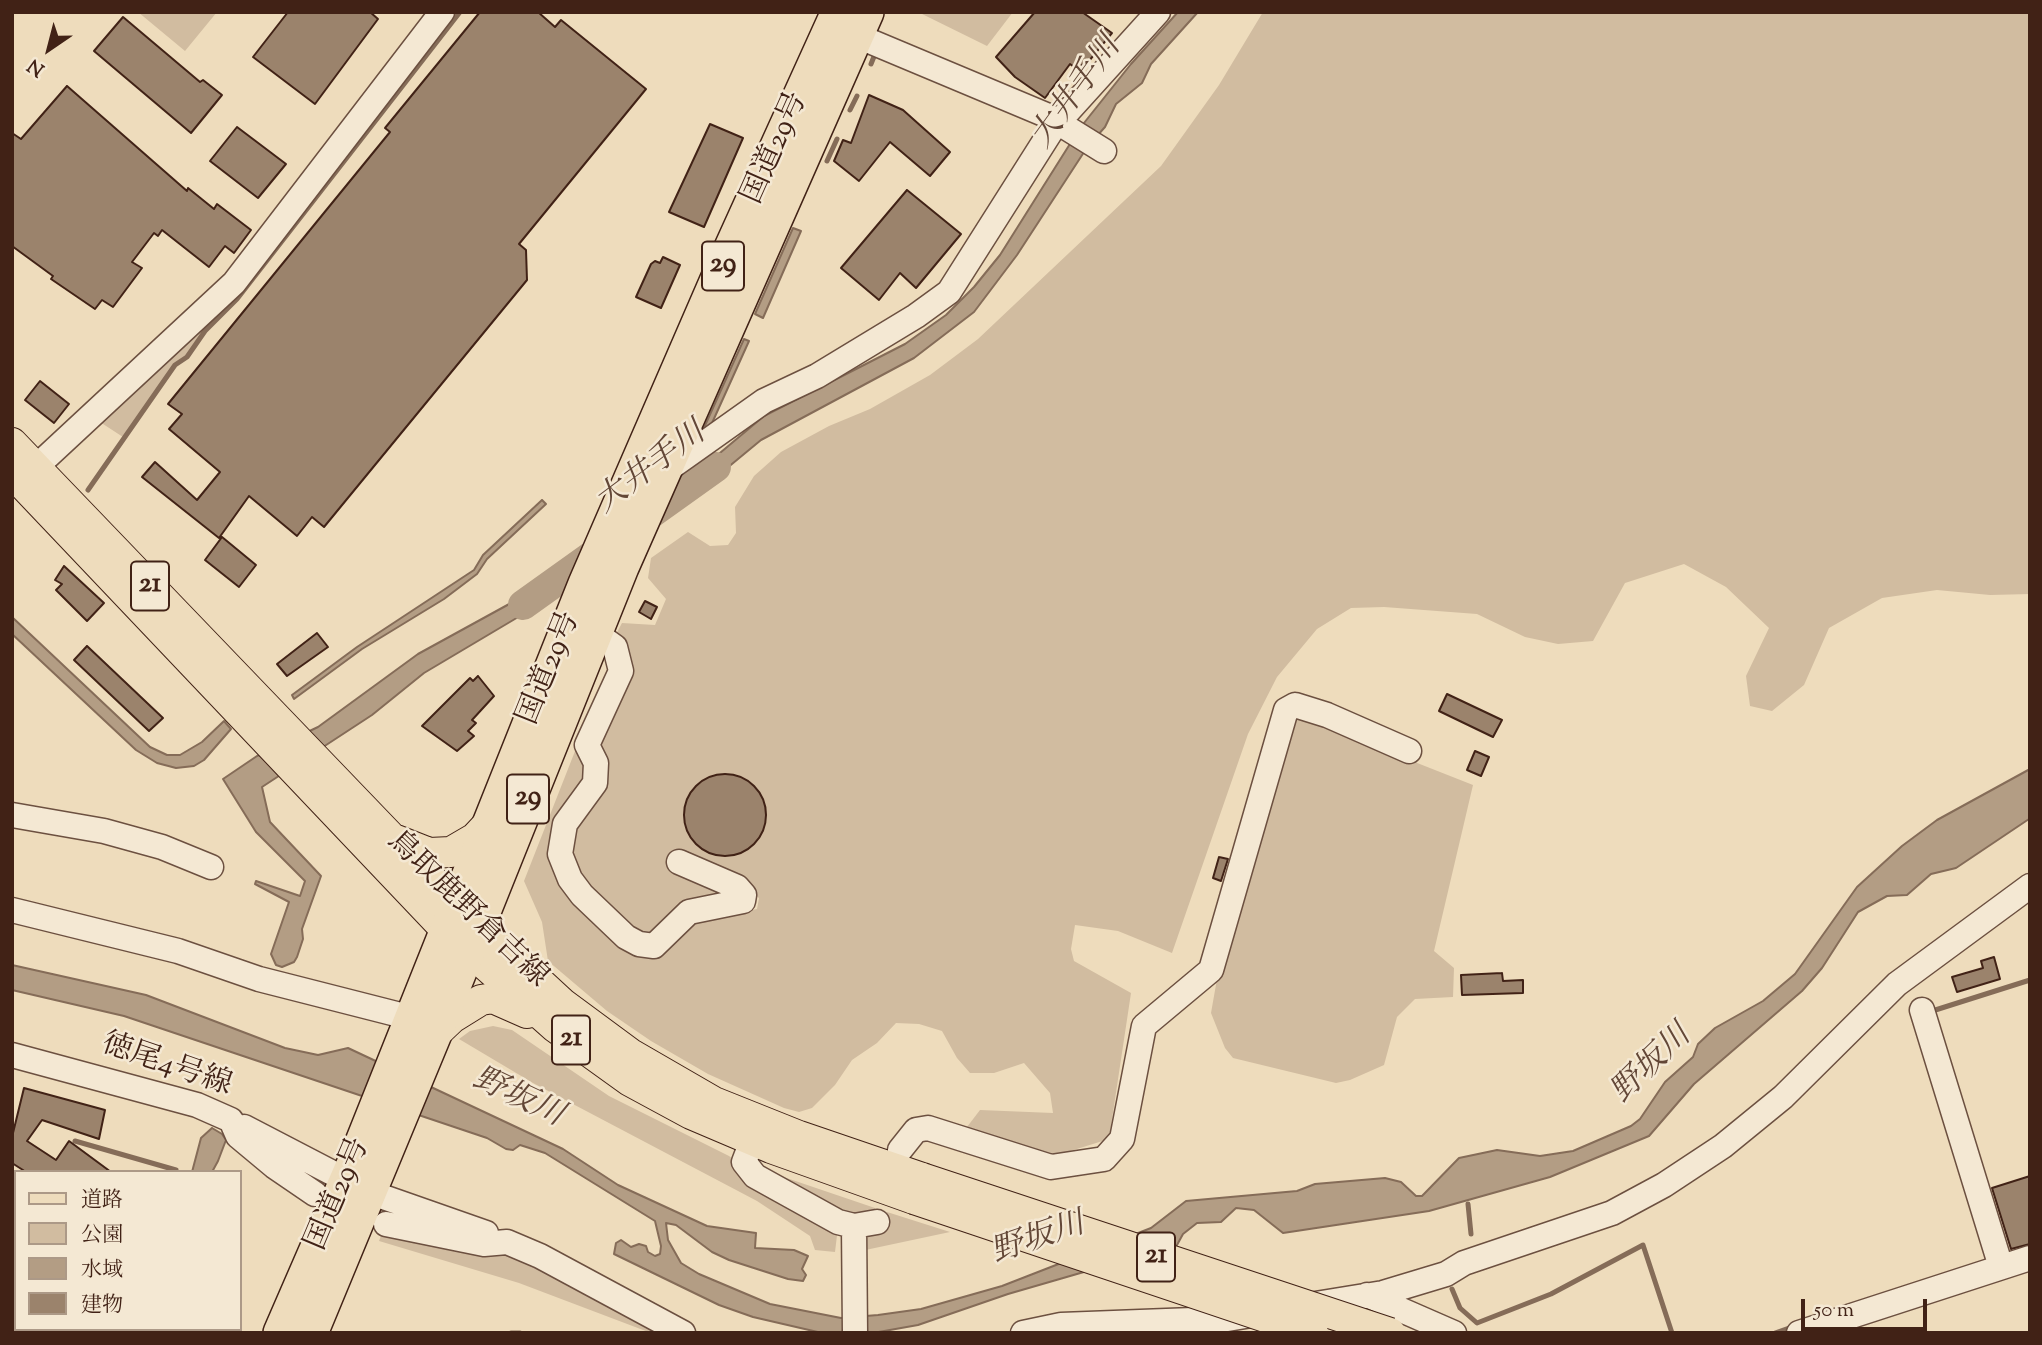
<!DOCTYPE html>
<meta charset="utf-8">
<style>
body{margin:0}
#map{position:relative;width:2042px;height:1345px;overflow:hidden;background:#eedcbc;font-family:"Sorts Mill Goudy","Noto Serif JP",serif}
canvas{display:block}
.frame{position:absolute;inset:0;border:14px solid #412216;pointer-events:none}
.legend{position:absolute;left:14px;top:1170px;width:228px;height:161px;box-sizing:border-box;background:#f4e8d3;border:2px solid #ac9987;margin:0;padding:9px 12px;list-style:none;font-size:21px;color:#412216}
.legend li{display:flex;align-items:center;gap:14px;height:35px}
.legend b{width:35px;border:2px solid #ac9987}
.north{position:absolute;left:14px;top:14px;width:70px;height:70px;-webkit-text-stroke:5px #f4e8d3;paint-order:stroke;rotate:215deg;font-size:19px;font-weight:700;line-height:28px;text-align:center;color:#412216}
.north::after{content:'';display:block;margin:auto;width:24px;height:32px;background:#412216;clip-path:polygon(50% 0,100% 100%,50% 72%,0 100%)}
.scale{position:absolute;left:1801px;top:1299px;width:126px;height:32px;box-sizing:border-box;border:4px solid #412216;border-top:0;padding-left:9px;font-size:21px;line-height:24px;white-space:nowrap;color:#412216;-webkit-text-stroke:5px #f4e8d3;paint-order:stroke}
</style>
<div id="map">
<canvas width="2042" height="1345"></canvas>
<div class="frame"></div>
<ul class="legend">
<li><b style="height:9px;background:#eedcbc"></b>道路</li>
<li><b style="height:19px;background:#d1bca0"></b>公園</li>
<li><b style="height:19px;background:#b39d84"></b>水域</li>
<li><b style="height:19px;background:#9b836c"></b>建物</li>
</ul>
<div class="north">N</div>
<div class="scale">50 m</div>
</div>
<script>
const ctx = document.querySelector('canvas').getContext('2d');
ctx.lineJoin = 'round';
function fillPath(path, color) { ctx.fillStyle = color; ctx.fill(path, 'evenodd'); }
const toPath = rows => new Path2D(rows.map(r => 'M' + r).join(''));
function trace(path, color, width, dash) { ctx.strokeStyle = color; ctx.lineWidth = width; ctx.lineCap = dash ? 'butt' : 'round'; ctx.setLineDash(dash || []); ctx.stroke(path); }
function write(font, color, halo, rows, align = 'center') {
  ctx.font = font + ' "Sorts Mill Goudy","Noto Serif JP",serif'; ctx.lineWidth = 5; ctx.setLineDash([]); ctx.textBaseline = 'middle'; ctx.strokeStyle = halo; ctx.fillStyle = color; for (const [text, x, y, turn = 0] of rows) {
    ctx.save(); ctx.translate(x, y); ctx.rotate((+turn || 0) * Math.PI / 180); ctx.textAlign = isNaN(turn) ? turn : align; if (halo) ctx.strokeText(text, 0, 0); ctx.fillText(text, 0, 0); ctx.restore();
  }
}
fillPath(toPath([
 [138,12,217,12,185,51],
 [918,12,1013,12,987,46],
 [1263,12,2030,12,2030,594,1990,595,1937,590,1882,598,1829,628,1804,685,1772,711,1750,706,1746,676,1769,628,1726,587,1684,564,1625,583,1593,641,1558,644,1525,637,1477,614,1384,607,1351,608,1317,629,1277,677,1248,734,1172,953,1118,931,1075,925,1071,949,1074,961,1131,993,1109,1139,1051,1157,985,1137,967,1127,980,1110,1053,1113,1050,1093,1024,1063,994,1073,970,1073,957,1058,942,1031,919,1024,896,1023,877,1043,852,1060,835,1085,812,1108,799,1112,784,1108,708,1074,651,1041,607,1011,548,961,542,922,524,881,612,657,579,752,592,769,592,778,565,811,555,841,555,864,566,886,627,946,647,953,662,951,670,945,683,927,692,921,757,909,759,898,735,879,733,881,677,858,675,863,735,890,722,897,686,905,672,913,657,933,641,939,584,887,569,862,569,831,572,821,599,789,604,778,597,738,631,673,615,636,622,623,655,625,666,599,648,578,651,558,688,532,710,546,728,545,736,533,735,507,754,476,781,452,829,426,870,409,930,375,978,339,1161,166,1219,85],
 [212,317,214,320,187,357,174,365,126,439,100,422],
 [1298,716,1473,785,1434,951,1454,968,1453,997,1415,999,1397,1017,1384,1065,1350,1080,1336,1083,1233,1058,1225,1048,1211,1013,1217,979],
 [493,1026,512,1030,609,1096,729,1156,734,1160,740,1177,750,1185,838,1227,835,1252,815,1250,810,1236,757,1201,533,1083,459,1039,470,1031],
 [763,1170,875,1208,874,1213,854,1219],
 [887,1212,950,1232,856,1252,856,1231,887,1220],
 [383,1231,502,1255,521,1254,665,1333,651,1333,519,1283,379,1241]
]), '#d1bca0');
const water = toPath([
 [1178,12,1198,12,1151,64,1142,83,1116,104,1105,127,1088,146,1017,255,974,312,914,358,761,440,686,502,683,484,764,416,905,344,946,315,974,287,1000,255,1080,128,1131,64,1178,12],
 [793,228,801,231,763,318,755,314,793,228],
 [744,339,749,341,708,432,703,430,744,339],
 [542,500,546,504,487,559,477,574,444,599,362,649,294,699,292,695,357,647,474,570,483,555,542,500],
 [555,573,557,594,424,673,372,715,262,787,270,822,321,876,302,929,303,939,297,957,294,962,282,967,276,965,271,954,289,902,255,884,256,881,300,896,305,881,256,832,223,779,257,756,318,727,418,654,511,603,555,573],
 [12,617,150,747,167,755,180,755,202,742,224,721,231,729,204,760,194,766,176,768,157,763,136,750,12,634,12,617],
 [2030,769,2029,819,1956,868,1931,874,1907,895,1887,896,1858,912,1822,968,1802,991,1694,1084,1649,1136,1550,1177,1429,1211,1283,1233,1254,1210,1236,1208,1221,1222,1197,1223,1183,1234,1177,1245,1008,1294,918,1325,873,1333,822,1333,753,1317,719,1305,614,1254,616,1243,621,1240,631,1247,639,1244,646,1246,648,1252,655,1256,660,1254,661,1246,655,1221,545,1153,520,1145,513,1150,506,1149,487,1138,124,1016,12,990,12,965,146,995,285,1048,318,1055,348,1048,563,1149,618,1185,707,1226,756,1233,755,1248,794,1250,808,1256,802,1269,806,1275,803,1281,788,1279,729,1260,712,1252,676,1225,666,1223,668,1240,681,1263,699,1274,770,1304,841,1318,878,1315,921,1309,1002,1286,1151,1228,1186,1201,1297,1191,1315,1184,1385,1178,1401,1182,1416,1196,1422,1196,1459,1158,1497,1150,1540,1156,1573,1151,1631,1126,1640,1119,1665,1082,1693,1057,1698,1044,1715,1028,1763,1001,1795,974,1857,887,1902,846,1937,820,2030,769],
 [212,1128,222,1134,226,1140,218,1161,212,1172,192,1172,201,1138,212,1128]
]);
fillPath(water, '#b39d84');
trace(water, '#856c58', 2);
trace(toPath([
 [871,64,875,54],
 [850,110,857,96],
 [827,161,837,139],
 [88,490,175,365,187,357,205,331,237,299,460,12],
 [1929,1012,2030,980],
 [75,1141,176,1170],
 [1468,1204,1471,1234],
 [1452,1289,1460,1308,1477,1323,1551,1294,1643,1245,1672,1333],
 [511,1333,520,1333],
 [1775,1333,1792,1327]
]), '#856c58', 5);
trace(toPath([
 [523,605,716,467]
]), '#b39d84', 30);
const building = toPath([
 [288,12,370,12,378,19,315,104,253,57,288,12],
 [480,12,538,12,555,27,561,20,646,89,519,244,526,250,527,280,324,527,312,517,297,536,249,496,219,538,142,477,155,462,197,500,220,472,169,429,182,414,168,404,390,132,385,128,480,12],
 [1035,12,1082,12,1112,33,1084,67,1082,65,1078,70,1070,64,1045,98,1015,77,996,57,1035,12],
 [123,17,200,82,203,80,222,95,191,133,94,51,123,17],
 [67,86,187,191,188,188,214,209,217,204,251,230,234,253,225,246,209,267,162,230,158,236,154,233,132,262,142,268,113,307,102,300,95,309,51,279,53,276,12,246,12,133,21,139,67,86],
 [869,95,903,110,950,152,930,176,890,142,859,181,834,161,843,140,851,143,869,95],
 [710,124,743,138,704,227,669,212,710,124],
 [237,127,286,164,258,198,210,161,237,127],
 [907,190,961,234,916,288,900,273,879,300,841,268,907,190],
 [663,257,680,265,661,308,636,297,651,264,655,261,660,263,663,257],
 [40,381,69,404,54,423,25,400,40,381],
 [222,537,256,565,239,587,205,560,222,537],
 [64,566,104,603,87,621,56,590,62,584,55,580,64,566],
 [645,601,657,607,651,619,639,612,645,601],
 [317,633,328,647,287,676,277,664,317,633],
 [87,646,163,718,149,731,74,660,87,646],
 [478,676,494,696,472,720,476,723,468,731,474,736,457,751,422,726,470,678,473,681,478,676],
 [1447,694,1502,720,1493,737,1439,711,1447,694],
 [1475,751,1489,757,1481,776,1467,770,1475,751],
 '684 815a41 41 0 1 1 82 0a41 41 0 1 1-82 0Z',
 [1219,857,1228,859,1221,881,1213,878,1219,857],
 [1994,957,2000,979,1957,992,1952,977,1983,968,1981,961,1994,957],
 [1502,973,1503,981,1523,980,1523,993,1462,995,1461,975,1502,973],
 [24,1088,105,1110,99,1139,42,1120,27,1141,56,1160,69,1141,111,1172,26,1172,12,1163,12,1137,24,1088],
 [2030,1176,2030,1244,2011,1249,1992,1188,2030,1176]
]);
fillPath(building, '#9b836c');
trace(building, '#412216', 2);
const minor = toPath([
 [855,35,1046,115,1104,151],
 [36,467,234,283,442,12],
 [664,472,764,401,817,376,916,316,949,292,1053,128,1158,12],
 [594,632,615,647,621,671,587,745,596,763,595,783,565,824,560,854,570,879,582,895,626,937,639,944,654,946,689,912,743,901,744,895,737,887,679,862],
 [12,815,104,831,162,847,211,867],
 [12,910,178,951,259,979,412,1018],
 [1922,1010,2001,1267],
 [12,1055,197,1105,231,1120,238,1136,274,1166,315,1194],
 [244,1127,369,1192,486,1233],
 [752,1141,744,1162,755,1176,838,1222,854,1226,877,1222],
 [900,1150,916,1130,928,1128,1051,1167,1104,1159,1122,1139,1144,1026,1211,970,1286,710,1295,705,1327,715,1409,751],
 [386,1224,484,1244,507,1242,540,1256,683,1333],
 [854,1226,855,1333],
 [1367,1295,1454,1333],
 [1303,1306,1383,1293,1446,1274,1464,1263,1612,1213,1664,1185,1723,1146,1783,1097,1897,984,2030,886],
 [1023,1333,1061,1325,1193,1320,1210,1322,1257,1314],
 [1799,1333,2030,1258]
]);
const major = toPath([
 [12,443,457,906,562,1003,631,1054,714,1102,799,1136,922,1178],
 [12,473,446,930,555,1027,630,1081,691,1114,771,1148,914,1199],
 [396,840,429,853,451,852,475,838,490,822],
 [433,1036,452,1018,481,1000,493,998,527,1013]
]);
const highway = toPath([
 [281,1333,354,1165,586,584,727,259,839,12],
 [310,1333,433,1036,621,567,866,12]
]);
trace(minor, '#6c5040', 27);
trace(major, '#412216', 32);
trace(highway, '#412216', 38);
trace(minor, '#f4e8d3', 24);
trace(major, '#eedcbc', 30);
trace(highway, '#eedcbc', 35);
const majorBridge = toPath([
 [922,1178,1390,1333],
 [914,1199,1313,1333]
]);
trace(majorBridge, '#412216', 32, []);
trace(majorBridge, '#eedcbc', 30);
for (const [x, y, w] of [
 [723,266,42],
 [150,586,38],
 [528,799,42],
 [571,1040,38],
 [1156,1257,38]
]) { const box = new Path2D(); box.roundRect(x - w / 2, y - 24.5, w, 49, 5); ctx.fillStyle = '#f4e8d3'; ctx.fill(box); trace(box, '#412216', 2); }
write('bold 28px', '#412216', null, [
 ["29",723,266],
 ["21",150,586],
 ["29",528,799],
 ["21",571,1040],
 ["21",1156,1257]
]);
write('30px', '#412216', '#f4e8d3', [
 ["国道29号",777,149,-66],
 ["国道29号",551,669,-68],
 ["鳥取鹿野倉吉線",466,911,44],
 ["徳尾4号線",166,1067,19],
 ["国道29号",340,1195,-67]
]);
write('italic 32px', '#634737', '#f4e8d3', [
 ["大井手川",1078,94,-54],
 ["大井手川",652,470,-37],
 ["野坂川",1653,1066,-44],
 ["野坂川",517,1100,25],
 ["野坂川",1039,1241,-19]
]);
</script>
